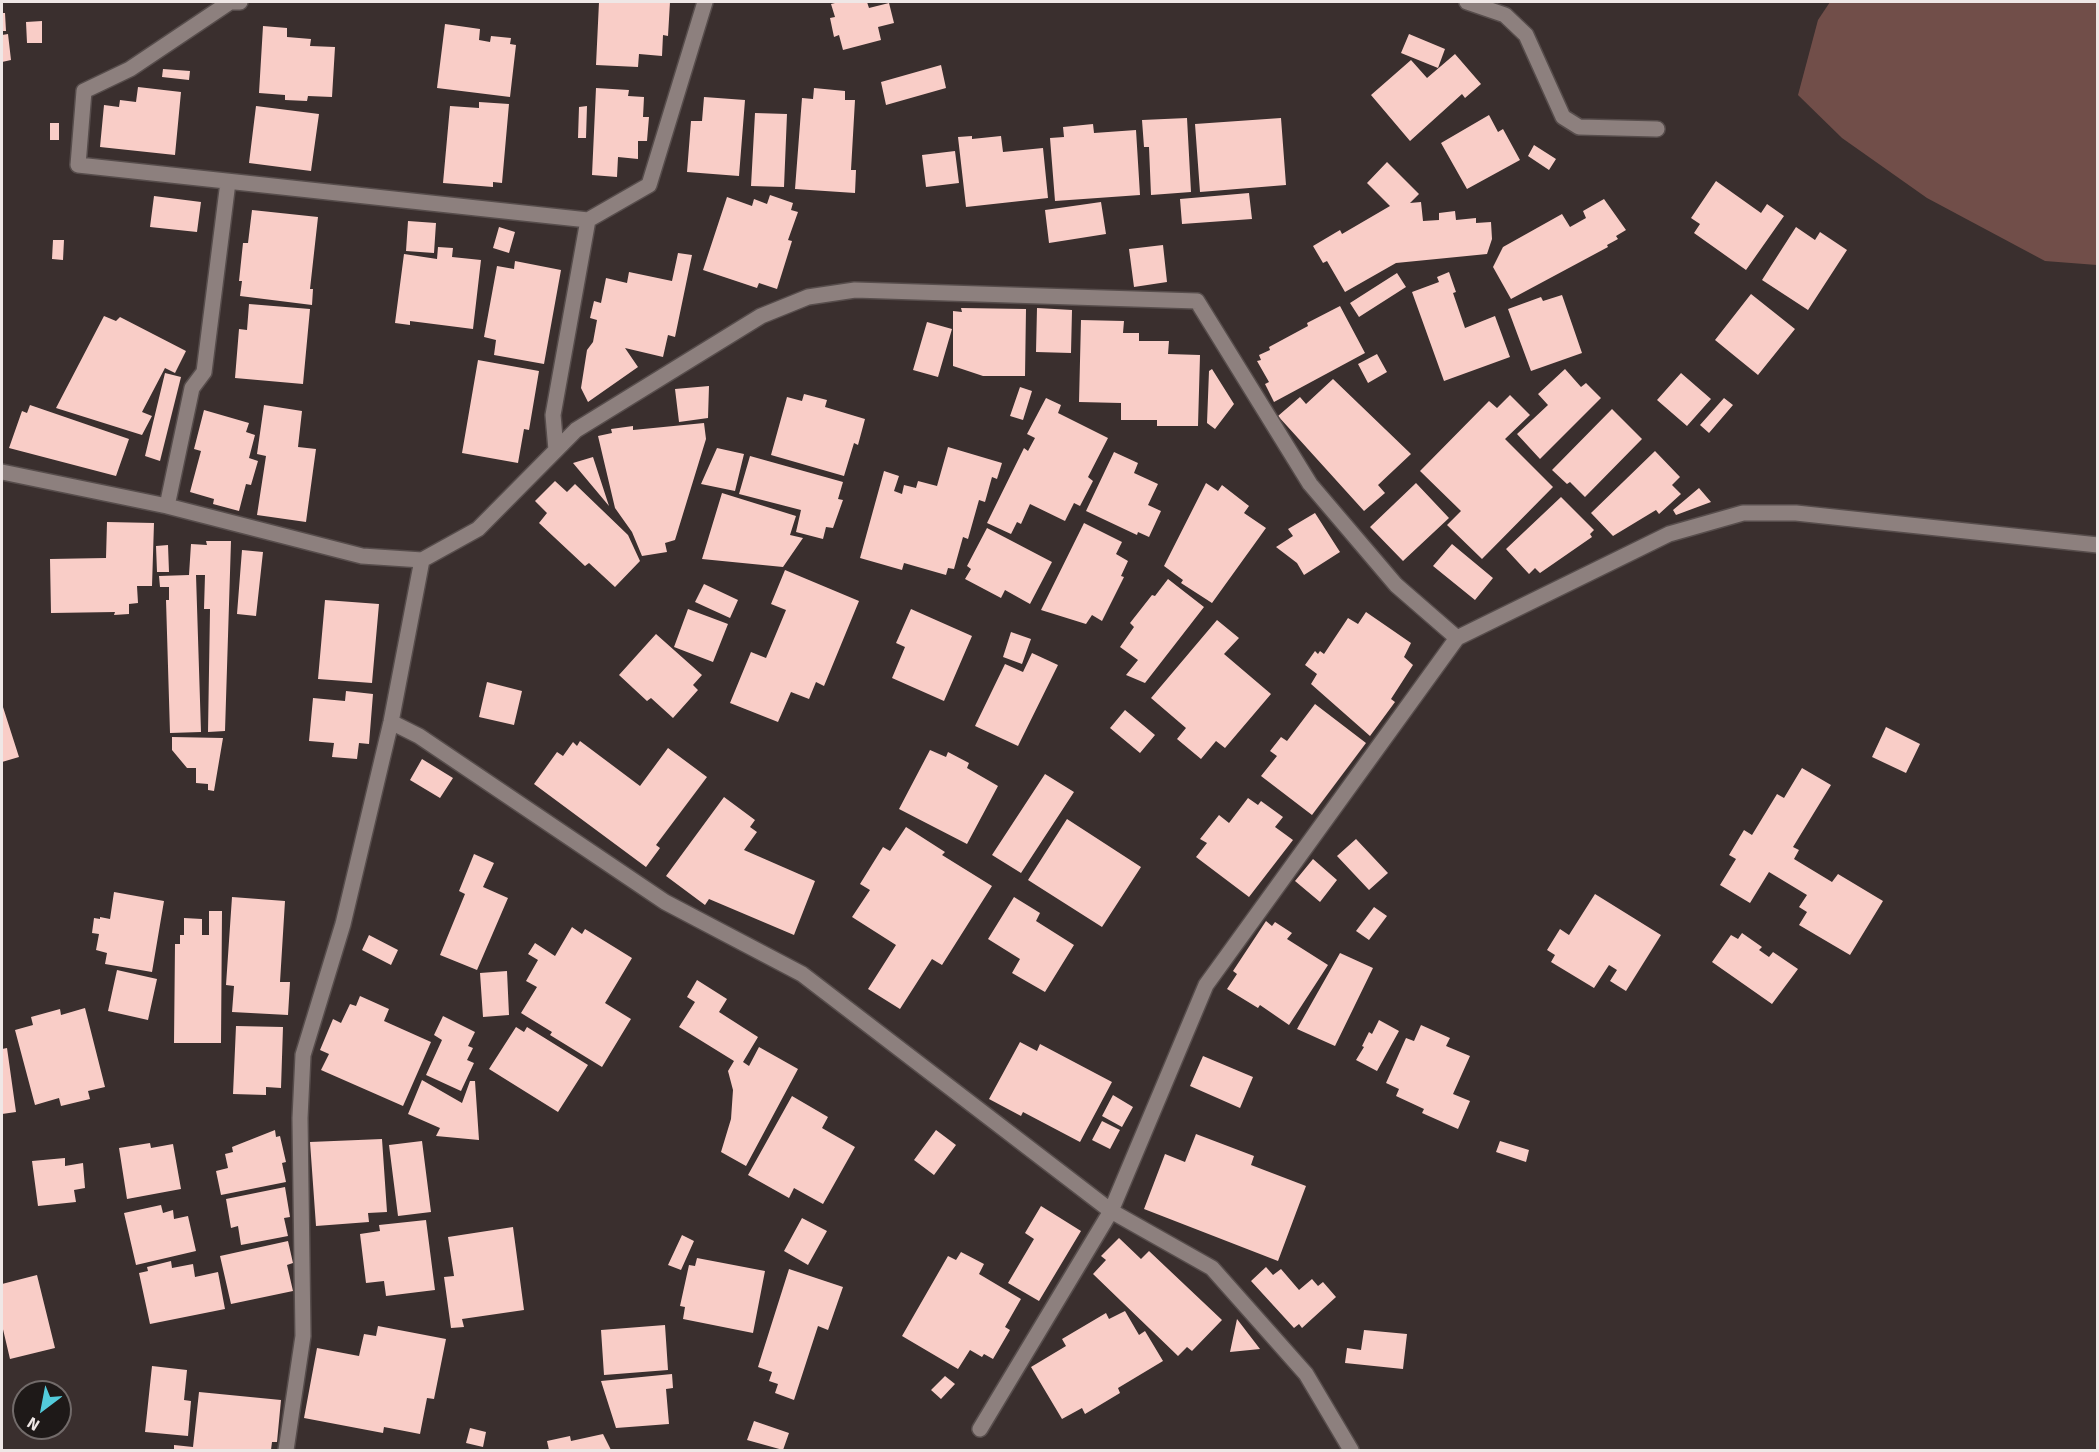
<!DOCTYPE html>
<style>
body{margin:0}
#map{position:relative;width:2099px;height:1452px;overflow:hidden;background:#3a2f2e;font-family:Signika,sans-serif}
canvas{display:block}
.frame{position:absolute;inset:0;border:3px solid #efe7e6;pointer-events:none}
.north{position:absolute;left:12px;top:1380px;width:60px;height:60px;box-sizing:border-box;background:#1e1918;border:2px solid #726b6a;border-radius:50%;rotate:212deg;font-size:16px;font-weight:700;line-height:24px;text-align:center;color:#efe7e6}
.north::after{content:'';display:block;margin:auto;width:21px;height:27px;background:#53cbdb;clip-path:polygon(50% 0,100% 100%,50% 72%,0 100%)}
</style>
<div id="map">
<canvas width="2099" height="1452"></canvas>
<div class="frame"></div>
<div class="north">N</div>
</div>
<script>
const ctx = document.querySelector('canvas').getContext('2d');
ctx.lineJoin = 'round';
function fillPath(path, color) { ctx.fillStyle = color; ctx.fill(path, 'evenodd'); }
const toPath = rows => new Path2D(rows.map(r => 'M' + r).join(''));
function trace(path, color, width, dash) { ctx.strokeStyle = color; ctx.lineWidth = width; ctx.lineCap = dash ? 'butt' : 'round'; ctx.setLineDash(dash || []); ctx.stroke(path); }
fillPath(toPath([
 [1830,2,2097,2,2097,265,2045,261,1927,198,1842,138,1798,95,1818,20]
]), '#714e49');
fillPath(toPath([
 [599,2,670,2,668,36,663,35,662,56,639,54,638,67,596,65],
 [839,2,867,2,869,8,889,3,894,23,878,27,881,40,843,50,839,35,834,37,830,18,835,17,831,4],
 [2,13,5,13,6,31,2,31],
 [42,21,42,43,27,43,26,22],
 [445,24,480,29,479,40,490,42,491,36,511,38,510,44,516,45,510,97,437,88],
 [263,26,287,28,287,37,311,39,310,46,335,47,332,97,308,96,307,101,285,100,285,95,259,93],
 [8,34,11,60,2,62,2,35],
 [1409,34,1445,49,1438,68,1401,53],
 [1455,54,1481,84,1465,98,1462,94,1410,141,1371,95,1411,60,1427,78],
 [941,65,946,88,886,105,881,82],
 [163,69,190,71,189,80,162,77],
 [138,87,181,92,175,155,100,147,104,105,119,107,120,100,136,102],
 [596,88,629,90,628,96,644,97,643,117,649,117,647,141,638,141,638,159,618,157,617,177,592,175],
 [814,88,845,91,845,100,855,100,851,170,856,170,855,193,795,189,802,98,813,99],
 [704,97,745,100,739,176,687,172,691,121,702,121],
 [479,102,509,104,502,183,493,182,493,187,443,183,450,106,479,108],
 [256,106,319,114,311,171,249,163],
 [587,106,586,138,578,138,579,107],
 [755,113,787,114,784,187,751,186],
 [1489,115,1498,132,1503,129,1520,160,1467,189,1441,143],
 [1187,118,1191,192,1151,195,1149,147,1144,147,1142,120],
 [1281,118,1286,185,1200,192,1195,124],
 [50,123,59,123,59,140,50,140],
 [1093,124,1094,133,1136,130,1140,195,1055,201,1050,138,1064,137,1063,127],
 [972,136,972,139,1001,136,1003,152,1043,148,1048,198,966,207,958,137],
 [1534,145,1556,159,1549,170,1528,156],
 [955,151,959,183,926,187,922,155],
 [1387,162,1419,194,1410,203,1421,202,1423,221,1439,220,1439,213,1455,211,1456,220,1476,218,1476,223,1491,222,1492,239,1487,254,1396,263,1345,292,1327,261,1323,263,1313,246,1340,230,1342,234,1390,206,1367,183],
 [1716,181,1761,213,1767,204,1784,216,1746,270,1694,233,1700,224,1691,218],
 [1249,193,1252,219,1182,224,1180,199],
 [770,195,793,203,791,210,798,212,788,240,792,241,777,289,759,283,757,288,703,270,727,197,752,206,754,199,767,204],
 [154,196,201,202,197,232,150,227],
 [1604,199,1626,230,1616,236,1618,239,1607,245,1608,247,1511,299,1493,267,1503,247,1562,214,1570,227,1586,218,1583,211],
 [1101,202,1106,234,1049,243,1045,210],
 [252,210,318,217,310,289,313,289,312,305,240,296,242,281,239,281,243,243,248,243],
 [408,221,436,223,434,253,406,251],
 [499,227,515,232,509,253,493,248],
 [1796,227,1815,240,1820,232,1847,250,1808,310,1762,280],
 [53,240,64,240,63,260,52,259],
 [1163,245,1167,282,1134,287,1129,249],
 [438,247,453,248,452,257,481,260,473,329,410,321,410,325,395,323,404,254,437,259],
 [678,253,692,255,675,337,668,335,663,357,625,348,638,367,588,402,581,388,587,350,593,342,597,320,590,318,594,301,601,303,606,278,627,283,629,272,672,281],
 [515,261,561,270,544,364,494,355,496,340,484,337,497,266,514,269],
 [1449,272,1456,292,1453,293,1465,328,1495,316,1510,357,1444,381,1412,292,1439,282,1437,277],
 [1397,273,1406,287,1359,317,1350,303],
 [1751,294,1795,329,1758,375,1715,340],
 [1562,295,1582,353,1531,371,1508,309,1541,297,1543,301],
 [249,304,310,309,303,384,235,378,239,329,247,330],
 [1340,306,1365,353,1274,402,1265,384,1269,382,1257,361,1261,360,1259,355,1270,350,1269,347,1308,326,1307,323],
 [961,308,1026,309,1025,376,983,376,953,366,953,311,962,312],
 [1037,308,1072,310,1071,353,1036,352],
 [104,316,116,321,120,317,186,351,175,373,165,368,142,412,152,416,142,435,56,408],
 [1081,320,1124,321,1123,333,1139,333,1139,341,1169,341,1168,354,1200,355,1198,426,1157,426,1157,420,1121,420,1121,403,1079,402],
 [927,322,952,329,938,377,913,370],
 [1377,354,1387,372,1368,383,1358,364],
 [478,360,539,371,529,430,524,429,518,463,462,453],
 [1212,369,1234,404,1215,429,1207,423,1209,371],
 [1565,369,1581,387,1586,383,1601,398,1540,459,1517,434,1548,405,1538,394],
 [165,373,181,377,160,461,145,456],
 [1681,373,1711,399,1687,426,1657,400],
 [1333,379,1411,454,1378,485,1385,493,1364,511,1278,416,1300,397,1306,404],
 [709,386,708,418,679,422,675,389],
 [1020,387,1032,391,1023,420,1010,416],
 [804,394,827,400,825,407,865,419,858,445,854,443,844,476,771,455,787,397,802,401],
 [1510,395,1530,415,1505,439,1553,487,1482,559,1447,525,1461,511,1420,471,1489,401,1497,408],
 [1046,398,1061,405,1058,413,1108,438,1088,477,1093,481,1080,506,1074,503,1065,521,1030,504,1021,524,1017,522,1011,534,987,523,1024,448,1028,451,1035,438,1027,434],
 [1724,398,1733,405,1709,433,1700,425],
 [30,405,129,439,116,476,9,448,22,411,27,413],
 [264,405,302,411,298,447,316,449,306,522,257,515,266,456,257,454],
 [1612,409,1642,439,1585,497,1570,482,1567,484,1552,470],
 [204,410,249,423,246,432,255,435,249,458,258,461,251,485,246,484,239,511,213,504,214,499,190,492,201,451,194,449],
 [704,423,706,439,675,540,665,543,667,552,642,556,632,532,615,508,598,436,612,433,611,429,633,426,633,430],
 [948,447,1002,463,997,479,992,477,985,502,979,500,968,539,963,537,954,569,948,568,946,575,904,563,902,570,860,558,884,471,899,476,894,491,902,494,904,485,916,488,918,481,937,486],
 [717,448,744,454,735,491,701,484],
 [1655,451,1680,477,1672,485,1681,494,1659,514,1656,510,1613,536,1591,513],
 [1114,452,1138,463,1134,473,1158,484,1148,505,1161,511,1149,537,1138,532,1137,535,1086,511],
 [750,456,843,482,838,499,843,500,833,528,826,527,823,539,796,532,801,510,739,494],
 [593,457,609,506,573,463],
 [555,481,567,492,575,484,628,535,640,561,615,587,589,563,585,566,539,523,547,513,535,501],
 [1206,483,1218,491,1222,485,1249,506,1244,513,1266,528,1212,603,1181,583,1183,580,1164,566],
 [1416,483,1449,518,1403,561,1370,527],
 [1699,488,1711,502,1676,515,1673,510],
 [722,493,796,516,790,535,803,538,783,567,702,559],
 [1561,497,1594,530,1590,534,1592,537,1540,573,1535,568,1529,574,1506,549],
 [1315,513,1340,552,1304,575,1297,563,1276,547,1293,536,1288,529],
 [107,522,154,523,152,586,137,586,138,603,129,604,129,614,114,615,115,612,51,613,50,559,106,558],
 [1084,523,1122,542,1116,554,1128,561,1121,576,1124,577,1102,621,1092,615,1086,624,1041,610],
 [987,528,1052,562,1030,604,1005,590,1001,598,965,579,971,569,967,566],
 [206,541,231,541,225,731,208,732,210,609,204,609,205,575,196,575,201,732,170,733,166,600,169,600,169,587,160,587,159,576,189,575,191,544,207,545],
 [1452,544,1493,578,1475,600,1433,566],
 [168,545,169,572,157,572,156,546],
 [242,550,263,552,256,616,237,614],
 [785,570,859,601,824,686,816,682,809,699,791,692,778,722,730,703,751,652,766,658,786,610,771,604],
 [1168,579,1204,607,1145,683,1126,675,1138,660,1120,647,1134,627,1130,623,1152,595,1155,596],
 [704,584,738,600,730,618,695,602],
 [325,600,379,604,372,683,318,679],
 [688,609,728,624,713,662,674,647],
 [911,609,972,636,944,701,892,678,905,647,896,643],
 [1366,612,1411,643,1404,657,1413,665,1391,699,1395,702,1370,736,1311,684,1317,674,1305,665,1315,651,1318,654,1320,651,1324,654,1348,618,1358,624],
 [1217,620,1239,638,1224,654,1271,694,1225,748,1216,741,1201,759,1177,739,1186,728,1151,698],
 [1011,632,1031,639,1022,664,1003,657],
 [656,634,702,675,693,685,698,690,673,718,651,698,647,701,619,675],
 [1032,653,1058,665,1018,746,975,726,1005,664,1023,672],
 [487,682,522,691,514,725,479,717],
 [346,691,373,694,369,744,359,743,357,759,332,757,334,743,309,741,313,698,345,701],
 [2,704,19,757,2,762],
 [1315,704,1366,743,1312,815,1261,776,1277,756,1270,751,1281,737,1287,741],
 [1125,710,1155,735,1140,753,1110,728],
 [1886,727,1920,744,1906,773,1872,757],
 [172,737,223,738,214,791,208,790,208,784,196,783,196,768,187,768,172,750],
 [580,741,640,786,668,748,707,777,656,845,660,848,646,867,534,784,557,752,563,756,573,742,577,746],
 [930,750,946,757,948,752,969,763,967,768,998,786,967,844,899,809],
 [422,759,453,778,440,798,410,780],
 [1802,768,1831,785,1793,847,1799,850,1794,859,1832,882,1838,874,1883,901,1850,955,1799,925,1807,912,1799,907,1807,895,1769,872,1750,903,1720,885,1736,859,1729,855,1744,830,1752,835,1777,794,1784,798],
 [1045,774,1074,792,1021,873,992,855],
 [724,797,755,820,750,827,757,832,744,850,815,881,794,935,709,899,705,905,666,876],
 [1248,798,1258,805,1261,801,1283,817,1275,827,1293,840,1249,897,1196,857,1207,843,1200,839,1219,815,1229,823],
 [1067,819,1141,867,1102,927,1028,880],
 [906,827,945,852,942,855,992,886,942,965,932,959,900,1009,868,989,896,945,852,917,870,890,860,884,883,847,890,851],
 [1356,839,1388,873,1369,890,1337,856],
 [474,854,494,863,483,887,508,898,477,970,440,955,465,894,459,891],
 [1313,859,1337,880,1320,902,1295,881],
 [114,892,164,901,152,972,105,964,107,953,96,950,99,934,92,933,94,918,100,919,100,917,110,919],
 [1595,894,1661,935,1626,991,1610,981,1617,970,1609,965,1594,988,1551,962,1555,955,1547,950,1560,929,1569,935],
 [232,897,285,901,280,982,290,982,288,1015,232,1012,234,986,226,985],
 [1014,897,1040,913,1036,921,1074,945,1045,992,1012,973,1020,959,988,939],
 [1374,907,1387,916,1369,940,1356,931],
 [209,911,222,911,221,1043,174,1043,175,944,180,944,180,935,184,935,184,918,202,919,202,935,209,935],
 [1266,921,1272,926,1275,922,1292,933,1287,939,1328,965,1289,1025,1260,1005,1258,1008,1227,989,1237,974,1233,971],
 [572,927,582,934,585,929,632,958,605,1003,631,1019,602,1067,550,1035,552,1032,521,1013,537,987,526,981,538,960,528,954,535,943,555,956],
 [1742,933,1762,947,1759,950,1769,957,1773,952,1798,969,1772,1004,1712,962,1731,935,1738,939],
 [369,935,398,950,391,965,362,950],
 [1340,953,1373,968,1335,1046,1297,1029],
 [117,970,157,979,148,1020,108,1011],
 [507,971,509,1015,483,1017,480,973],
 [697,980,727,999,719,1012,758,1037,743,1062,749,1066,759,1047,798,1069,746,1166,721,1152,731,1119,733,1090,728,1071,734,1061,679,1027,695,1002,687,997],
 [360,996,389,1009,384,1021,431,1042,403,1106,321,1070,329,1054,320,1050,333,1019,341,1023,350,1004,356,1006],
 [85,1008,105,1087,88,1091,90,1099,61,1106,59,1098,35,1105,15,1030,33,1025,31,1017,60,1009,61,1015],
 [443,1016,475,1032,468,1046,473,1048,467,1060,474,1063,461,1091,426,1075,442,1040,434,1035],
 [1379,1020,1399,1031,1377,1071,1356,1060,1364,1047,1362,1046,1369,1032,1372,1034],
 [1421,1025,1450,1038,1446,1046,1470,1056,1453,1094,1470,1101,1458,1129,1422,1113,1424,1109,1396,1096,1399,1089,1386,1083,1406,1038,1414,1041],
 [236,1026,283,1027,281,1088,266,1087,266,1095,233,1094],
 [516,1027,524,1032,527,1027,588,1065,558,1112,489,1069],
 [1020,1042,1037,1051,1040,1044,1112,1082,1080,1142,1023,1112,1021,1116,989,1099],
 [7,1048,16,1112,2,1114,2,1049],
 [1203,1056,1253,1077,1240,1108,1190,1086],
 [422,1080,462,1103,470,1081,475,1081,479,1140,436,1136,440,1128,408,1114],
 [1113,1095,1133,1107,1122,1127,1102,1116],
 [792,1096,828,1117,822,1128,855,1147,823,1204,794,1188,789,1198,748,1175],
 [1102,1121,1120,1130,1110,1149,1092,1140],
 [275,1130,276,1137,280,1136,286,1162,282,1163,286,1182,221,1195,216,1171,228,1168,225,1154,233,1152,232,1147],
 [936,1130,956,1145,934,1175,914,1160],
 [1196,1134,1254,1156,1251,1165,1306,1186,1278,1261,1144,1209,1165,1154,1185,1162],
 [382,1139,387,1212,368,1213,369,1222,316,1226,310,1142],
 [422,1141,431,1212,398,1216,389,1145],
 [1500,1141,1529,1150,1526,1162,1496,1152],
 [150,1143,151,1148,173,1144,181,1189,127,1199,119,1148],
 [65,1158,65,1166,83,1163,85,1188,74,1190,76,1202,38,1206,32,1161],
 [285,1187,290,1217,284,1218,288,1236,241,1245,238,1226,231,1228,226,1199],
 [161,1205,163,1213,173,1210,174,1219,188,1216,196,1251,136,1265,124,1213],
 [1041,1206,1081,1231,1039,1301,1008,1283,1034,1239,1025,1233],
 [802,1218,827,1231,808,1265,784,1251],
 [426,1220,435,1290,386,1296,384,1281,366,1283,360,1234,380,1231,379,1225],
 [513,1227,524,1310,462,1319,464,1327,451,1328,444,1277,454,1276,448,1237],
 [682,1235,694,1241,681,1270,668,1265],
 [1119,1238,1141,1259,1149,1251,1222,1320,1192,1351,1187,1347,1178,1356,1093,1274,1106,1260,1101,1256],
 [288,1241,293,1263,287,1265,293,1291,231,1304,220,1256],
 [961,1252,984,1264,979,1274,1021,1299,1005,1327,1010,1330,993,1359,984,1354,982,1357,970,1350,958,1369,902,1336,948,1256,956,1260],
 [697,1258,765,1271,753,1333,683,1319,685,1307,680,1306,689,1265,695,1266],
 [171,1261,172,1268,193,1264,195,1277,218,1272,225,1309,150,1324,139,1273,148,1271,147,1267],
 [1266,1267,1273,1275,1281,1269,1299,1290,1312,1279,1318,1286,1323,1282,1336,1297,1302,1328,1299,1324,1294,1328,1251,1281],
 [789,1269,843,1287,828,1330,818,1326,794,1400,775,1393,778,1384,769,1381,772,1372,758,1367],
 [37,1275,55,1348,10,1359,2,1325,2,1284],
 [1125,1311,1139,1335,1145,1331,1163,1361,1118,1388,1120,1393,1085,1414,1082,1408,1062,1419,1031,1367,1066,1346,1062,1339,1106,1313,1109,1319],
 [1237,1319,1260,1349,1230,1352],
 [665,1325,668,1370,604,1375,601,1330],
 [378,1326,446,1339,434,1399,427,1398,420,1434,384,1427,383,1433,304,1418,317,1348,359,1356,364,1334,376,1336],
 [1364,1330,1407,1334,1403,1369,1345,1363,1347,1348,1361,1350],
 [152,1366,187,1370,184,1400,191,1401,188,1436,145,1432],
 [672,1374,673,1388,666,1389,669,1424,616,1428,601,1381],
 [945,1376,955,1384,941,1399,931,1390],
 [199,1392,281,1400,277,1442,272,1442,271,1450,174,1450,174,1445,193,1447],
 [754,1421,789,1433,783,1450,747,1440],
 [470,1428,486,1432,483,1447,466,1443],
 [603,1434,611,1450,549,1450,547,1441,570,1436,571,1441]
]), '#f9cdc7');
const minor = toPath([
 [240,2,230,2,130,69,84,91,78,165,588,220],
 [1467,2,1505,15,1526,35,1563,117,1579,127,1657,129],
 [556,450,553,415,588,220,649,185,705,2],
 [2,472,167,506,362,556,422,560,478,529,576,430,761,316,808,297,855,290,1197,301,1310,484,1396,585,1457,638],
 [167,506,192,388,204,372,228,182],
 [391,722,419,736,665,902,802,974,1111,1211,1212,1268,1306,1374,1351,1450],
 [980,1429,1111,1211,1206,985,1457,638,1669,534,1743,513,1796,513,2098,545],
 [286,1450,303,1336,300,1118,303,1055,343,924,391,722,422,560]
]);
trace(minor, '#574d4c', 18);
trace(minor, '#8d807e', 15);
</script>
